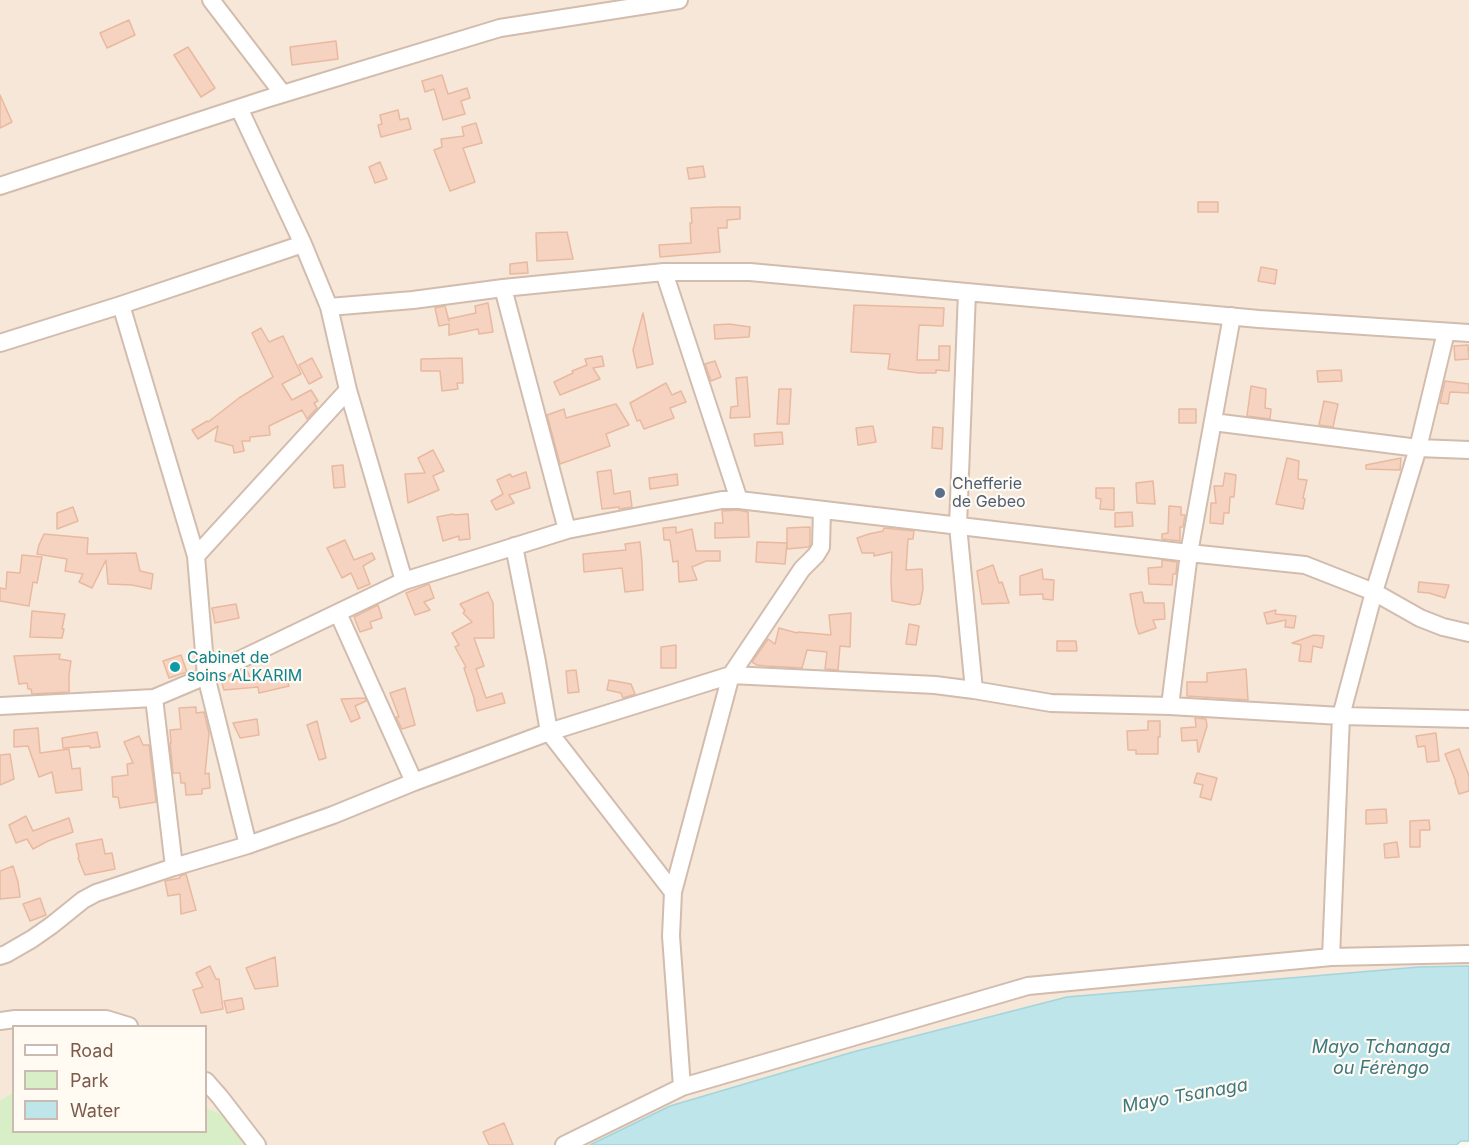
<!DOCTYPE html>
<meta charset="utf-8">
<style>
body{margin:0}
#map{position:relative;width:1469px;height:1145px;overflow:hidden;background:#fef6eb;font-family:Inter,sans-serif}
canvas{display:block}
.legend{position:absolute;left:12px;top:1025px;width:195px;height:108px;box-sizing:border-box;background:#fffaf2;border:2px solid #cbbaaf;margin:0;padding:8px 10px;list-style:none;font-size:18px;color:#7c5a4b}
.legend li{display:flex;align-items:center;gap:12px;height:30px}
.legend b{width:30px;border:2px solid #cbbaaf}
</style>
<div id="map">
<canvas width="1469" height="1145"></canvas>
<ul class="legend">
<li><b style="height:8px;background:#fff"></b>Road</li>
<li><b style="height:16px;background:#d8eec7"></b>Park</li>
<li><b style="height:16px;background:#bde5ea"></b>Water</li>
</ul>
</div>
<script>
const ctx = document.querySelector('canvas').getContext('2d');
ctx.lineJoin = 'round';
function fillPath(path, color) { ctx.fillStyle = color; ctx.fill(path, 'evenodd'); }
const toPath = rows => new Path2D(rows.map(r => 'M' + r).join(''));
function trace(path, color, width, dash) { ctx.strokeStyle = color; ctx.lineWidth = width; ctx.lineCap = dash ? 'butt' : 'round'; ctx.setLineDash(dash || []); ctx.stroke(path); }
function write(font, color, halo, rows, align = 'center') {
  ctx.font = font + ' Inter,sans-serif'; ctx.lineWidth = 4.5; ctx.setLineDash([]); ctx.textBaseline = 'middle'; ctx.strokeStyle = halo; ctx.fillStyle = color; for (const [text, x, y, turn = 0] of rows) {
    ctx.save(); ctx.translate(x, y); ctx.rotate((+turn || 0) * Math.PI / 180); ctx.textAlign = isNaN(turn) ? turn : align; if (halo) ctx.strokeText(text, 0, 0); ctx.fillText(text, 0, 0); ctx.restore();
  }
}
fillPath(toPath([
 [0,0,1469,0,1469,966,1419,967,1067,997,853,1052,670,1106,590,1145,265,1145,249,1125,206,1108,206,1026,14,1026,13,1093,0,1100]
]), '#f6e7d8');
fillPath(toPath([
 [13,1093,14,1132,206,1132,206,1108,249,1125,265,1145,0,1145,0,1100]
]), '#d8eec7');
const water = toPath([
 [1469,966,1469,1141,1461,1141,1456,1145,590,1145,670,1106,853,1052,1067,997,1419,967,1469,966]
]);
fillPath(water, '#bde5ea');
trace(water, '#a2d5dc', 1.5);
const building = toPath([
 [129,20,135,35,107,48,100,33,129,20],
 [336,41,338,59,292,65,290,47,336,41],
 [188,47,215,88,201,97,174,55,188,47],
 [442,75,448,94,467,88,470,98,461,101,465,114,443,120,434,89,425,92,422,81,442,75],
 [0,95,12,122,0,128,0,95],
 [398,110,400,120,408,118,411,129,381,137,378,125,382,124,380,115,398,110],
 [476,123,482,143,463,148,475,182,450,191,434,150,442,147,441,139,464,136,462,127,476,123],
 [380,162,387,179,375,183,369,167,380,162],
 [703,166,705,177,689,179,687,168,703,166],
 [1198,202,1218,202,1218,212,1198,212,1198,202],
 [720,207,740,207,740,219,727,220,727,228,718,228,720,252,660,257,659,245,691,243,690,223,692,223,691,208,720,207],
 [567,232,573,259,537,261,536,233,567,232],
 [527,262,528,273,510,274,510,264,527,262],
 [1261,267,1277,270,1275,284,1258,281,1261,267],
 [488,303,493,332,479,334,478,329,449,335,449,324,439,326,435,308,445,306,449,321,448,319,476,313,475,306,488,303],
 [854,305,944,308,943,326,919,325,917,360,939,360,939,346,950,346,949,371,936,370,936,373,919,373,888,369,890,354,851,352,854,305],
 [643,313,653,364,637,368,633,350,643,313],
 [729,324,750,327,749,337,715,339,714,325,729,324],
 [261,328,269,342,283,336,301,374,282,384,292,400,311,390,318,401,314,403,317,408,307,419,302,410,269,426,270,435,250,437,250,441,242,441,244,451,234,453,233,446,215,441,218,426,198,439,192,430,207,421,208,422,239,398,273,377,252,333,261,328],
 [1468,345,1469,359,1455,360,1454,346,1468,345],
 [602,356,604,366,593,368,600,379,560,395,554,382,573,373,572,371,587,365,585,359,602,356],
 [312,358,322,377,309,384,299,365,312,358],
 [462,358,463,383,457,383,458,389,442,391,440,371,421,371,421,359,462,358],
 [715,361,721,377,711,381,705,364,715,361],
 [1341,370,1342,381,1318,382,1317,371,1341,370],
 [747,377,750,417,730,418,731,407,738,406,736,378,747,377],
 [1445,381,1469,384,1469,393,1450,392,1448,404,1440,403,1445,381],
 [666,383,672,395,681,391,686,402,670,408,674,418,644,429,640,420,637,421,630,403,666,383],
 [1251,386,1266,389,1265,408,1271,409,1270,419,1247,416,1251,386],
 [779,389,791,389,789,424,777,424,779,389],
 [1324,401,1338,404,1333,427,1319,425,1324,401],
 [616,404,629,425,606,434,610,446,560,464,547,415,564,409,566,418,616,404],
 [1179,409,1196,409,1196,423,1179,423,1179,409],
 [873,426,876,442,858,445,856,428,873,426],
 [933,427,943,428,942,449,932,448,933,427],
 [782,432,783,444,755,446,754,434,782,432],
 [433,450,444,471,433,476,439,490,408,503,405,474,425,473,418,458,433,450],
 [1287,458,1299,461,1298,479,1307,480,1303,498,1305,499,1303,509,1276,504,1287,458],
 [1401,458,1400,470,1366,469,1366,465,1401,458],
 [343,465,345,487,334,488,332,466,343,465],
 [611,470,614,494,630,491,632,507,619,509,619,507,602,509,597,472,611,470],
 [526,472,530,488,509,495,514,503,496,510,491,501,503,494,497,480,510,474,512,477,526,472],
 [1225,473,1236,475,1234,497,1230,497,1229,513,1224,513,1223,524,1210,523,1211,503,1216,503,1214,486,1223,486,1225,473],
 [677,474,678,485,650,489,649,478,677,474],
 [1153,481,1155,504,1137,503,1136,483,1153,481],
 [1096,488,1114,488,1114,510,1100,509,1101,499,1096,498,1096,488],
 [1169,506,1181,507,1181,515,1185,515,1183,527,1180,527,1180,541,1162,539,1162,534,1168,533,1169,506],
 [73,507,78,521,57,529,57,513,73,507],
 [738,510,748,512,749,537,715,538,715,523,723,523,722,511,738,510],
 [1132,512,1133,526,1115,527,1115,513,1132,512],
 [453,514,454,515,468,514,470,539,459,540,459,536,443,541,437,517,453,514],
 [676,527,676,533,692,529,696,551,720,551,720,561,706,561,692,567,697,580,679,582,678,561,673,562,670,540,664,540,663,528,676,527],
 [810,527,810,545,809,547,787,549,787,543,785,564,756,562,757,542,787,543,787,528,810,527],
 [884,528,914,531,913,539,908,539,906,570,922,569,923,589,920,604,913,605,892,601,891,580,892,552,874,556,874,553,862,553,857,538,869,534,883,531,884,528],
 [44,534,88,538,87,554,136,553,140,571,153,574,151,589,132,585,108,584,106,560,92,588,79,582,83,574,65,571,67,559,37,554,39,545,44,534],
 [345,540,354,560,372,553,375,559,363,566,370,584,358,589,351,573,342,578,327,548,345,540],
 [640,542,642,562,643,590,625,592,622,568,584,572,583,554,626,550,625,544,640,542],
 [22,555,42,557,37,583,33,582,29,606,0,601,0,588,6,589,7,572,20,573,22,555],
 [1162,560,1177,562,1176,574,1173,574,1172,585,1149,584,1148,568,1162,567,1162,560],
 [993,565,999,583,1002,582,1009,603,982,604,977,571,993,565],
 [1042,569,1043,579,1054,580,1053,600,1043,599,1043,594,1020,595,1020,576,1042,569],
 [1419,582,1449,585,1445,598,1429,593,1418,592,1419,582],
 [429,584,434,598,424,602,430,610,415,615,406,593,429,584],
 [488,592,493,603,494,638,474,638,484,666,476,669,486,698,502,693,505,703,477,711,474,701,475,701,464,668,466,667,455,647,459,645,452,633,472,622,463,613,465,611,460,604,488,592],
 [1142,592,1144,603,1164,603,1165,619,1153,620,1156,628,1139,634,1136,626,1130,594,1142,592],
 [236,604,239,618,215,623,212,608,236,604],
 [378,605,382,618,370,622,372,628,360,632,354,617,378,605],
 [1276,610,1275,614,1296,616,1294,628,1285,627,1286,620,1267,624,1264,613,1276,610],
 [32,611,65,614,62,629,64,629,62,638,30,637,32,611],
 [851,613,850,647,840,646,838,670,825,669,827,652,807,650,802,668,766,666,757,665,752,662,768,639,775,644,779,628,797,633,798,632,831,635,829,615,851,613],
 [909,624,919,626,916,645,906,644,909,624],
 [1314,635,1324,636,1322,648,1313,646,1311,662,1299,661,1301,645,1292,643,1314,635],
 [1057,641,1076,641,1077,651,1057,651,1057,641],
 [676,645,676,668,661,668,661,647,676,645],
 [60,654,59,659,71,661,69,675,69,692,32,694,31,689,28,689,27,683,19,684,14,656,60,654],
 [181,655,187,672,169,678,163,661,181,655],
 [246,668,250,677,253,678,285,674,289,686,259,693,258,687,224,690,221,680,246,668],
 [1246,669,1248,700,1187,696,1187,682,1207,682,1207,673,1246,669],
 [576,670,579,692,568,693,566,671,576,670],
 [609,680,631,684,635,694,623,698,621,693,607,690,609,680],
 [405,688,415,725,402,729,396,717,399,717,390,693,405,688],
 [365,698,366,701,355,706,360,718,351,722,341,699,365,698],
 [196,707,196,713,204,712,209,733,205,774,209,773,210,788,202,789,202,794,186,795,185,783,181,783,180,773,173,773,170,743,171,743,170,730,181,729,179,708,196,707],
 [1195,718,1206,719,1207,726,1199,752,1198,752,1197,740,1182,741,1181,728,1196,727,1195,718],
 [257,719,259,735,240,738,233,723,257,719],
 [317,721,326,758,319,760,307,725,317,721],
 [1148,721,1160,721,1160,737,1158,737,1158,754,1136,754,1136,750,1128,750,1127,731,1148,730,1148,721],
 [38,728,40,753,69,749,72,769,80,768,82,790,56,793,52,772,39,777,28,746,14,747,14,730,38,728],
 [97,732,100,747,90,748,90,746,63,748,62,738,97,732],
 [1436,733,1439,761,1427,762,1425,746,1418,747,1416,736,1436,733],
 [139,736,143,745,149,745,156,802,120,808,118,797,113,797,112,777,128,775,127,764,133,763,124,742,139,736],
 [1459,749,1469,776,1469,791,1459,794,1455,782,1456,782,1445,754,1459,749],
 [10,754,14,779,0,785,0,755,10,754],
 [1197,773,1217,778,1211,800,1200,797,1203,785,1194,783,1197,773],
 [1386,809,1387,823,1366,824,1366,810,1386,809],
 [26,816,33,831,69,818,73,832,48,841,33,849,27,839,16,843,9,825,26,816],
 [1429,820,1430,830,1420,830,1420,847,1410,847,1410,821,1429,820],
 [102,839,105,854,112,853,115,869,85,875,78,858,79,857,76,844,102,839],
 [1397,842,1399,857,1385,858,1384,844,1397,842],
 [13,866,18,882,20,897,0,899,0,871,13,866],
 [186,874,196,910,181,914,180,894,168,896,165,881,180,878,180,876,186,874],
 [40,898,46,915,30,921,23,904,40,898],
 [275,957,278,986,255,989,246,968,275,957],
 [210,966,216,979,219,979,223,1009,201,1013,193,990,203,987,196,973,210,966],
 [242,998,244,1009,227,1013,224,1001,242,998],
 [504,1123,513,1145,489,1145,483,1132,504,1123]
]);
fillPath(building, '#f5d3c0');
trace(building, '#e9b99f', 1.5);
const minor = toPath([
 [211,0,283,94],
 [239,108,303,244],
 [0,186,266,99,500,28,679,0],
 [664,272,739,500],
 [503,288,567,530],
 [967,292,958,526,974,690],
 [121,305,196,556,206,676,248,845],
 [329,307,413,300,503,288,664,272,750,272,1259,319,1469,333],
 [0,343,121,305,303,244,329,307,348,390,196,556],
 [348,390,404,581],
 [1213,422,1418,448,1446,332],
 [1469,450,1418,448,1374,592,1341,716,1331,957,1469,954],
 [514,546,537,662,549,732,731,675,935,685,974,690,1051,703,1170,706,1189,553,1232,316],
 [154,698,174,867],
 [0,706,154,698,206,676,404,581,567,530,722,500,739,500,1189,553,1305,565,1374,592,1420,618,1443,627,1469,633],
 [1170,706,1341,716,1469,719],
 [414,782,549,732,673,892,671,936,682,1087,1028,986,1331,957],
 [673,892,731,675,802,569,816,555,821,547,822,510],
 [0,956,6,954,32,939,52,925,83,900,96,893,174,867,248,845,333,815,414,782,338,613],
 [0,1021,15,1019,106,1019,129,1026],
 [206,1081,220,1097,257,1145],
 [564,1145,682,1087]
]);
trace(minor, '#d2bcae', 20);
trace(minor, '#fff', 16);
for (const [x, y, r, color] of [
 [940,493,6,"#5c6f8a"],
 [175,667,6,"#0f9aa8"]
]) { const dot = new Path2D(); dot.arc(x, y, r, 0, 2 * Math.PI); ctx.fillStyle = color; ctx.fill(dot); trace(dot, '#fffaf2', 2); }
write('16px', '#4e5e75', '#fffaf2', [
 ["Chefferie",952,484],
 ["de Gebeo",952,502]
], 'left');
write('16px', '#0d838f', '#fffaf2', [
 ["Cabinet de",187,658],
 ["soins ALKARIM",187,676]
], 'left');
write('italic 18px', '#3c7882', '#fffaf2', [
 ["Mayo Tchanaga",1381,1048],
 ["ou Férèngo",1381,1069],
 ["Mayo Tsanaga",1185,1096,-10]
]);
</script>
